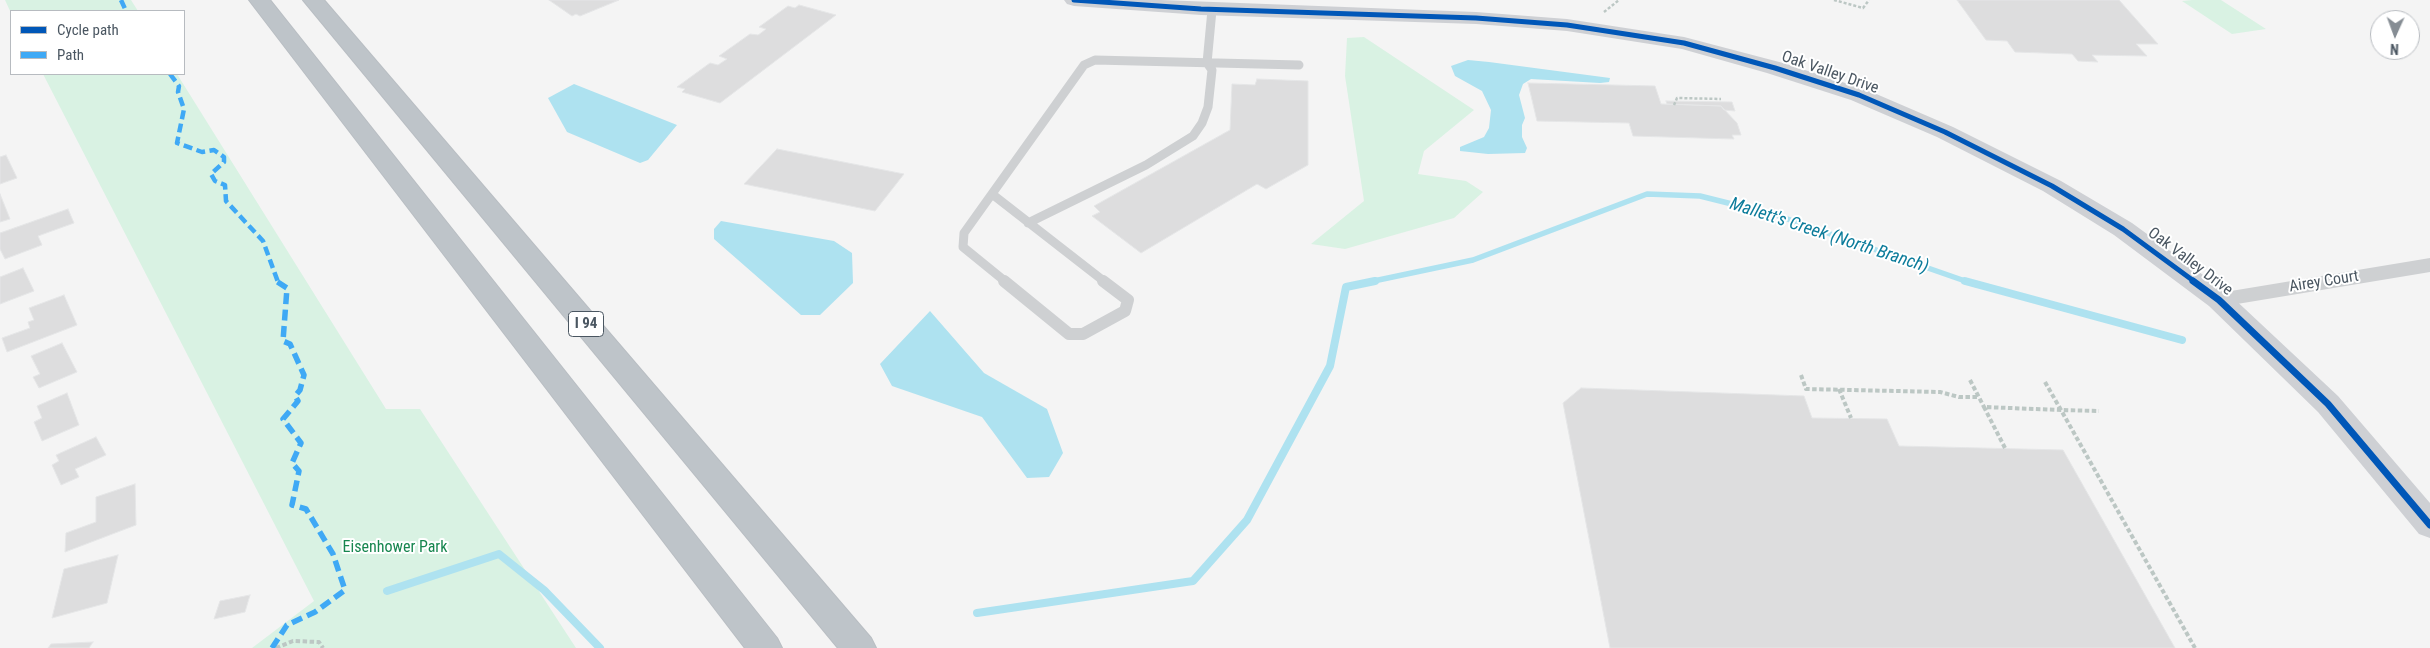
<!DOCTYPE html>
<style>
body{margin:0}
#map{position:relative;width:2430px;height:648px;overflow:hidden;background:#f4f4f4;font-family:"Roboto Condensed",sans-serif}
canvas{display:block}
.legend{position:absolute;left:10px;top:10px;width:175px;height:65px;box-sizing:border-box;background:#fff;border:1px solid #b7bbc0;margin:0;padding:6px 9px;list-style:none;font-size:15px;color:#4a5661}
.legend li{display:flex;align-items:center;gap:10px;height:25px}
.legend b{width:25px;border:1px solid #b7bbc0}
.north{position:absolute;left:2370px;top:10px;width:50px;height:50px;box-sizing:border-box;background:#fff;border:1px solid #b7bbc0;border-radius:50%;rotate:182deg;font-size:14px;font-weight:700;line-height:20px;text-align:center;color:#4a5661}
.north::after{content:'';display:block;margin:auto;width:18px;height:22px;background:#868d94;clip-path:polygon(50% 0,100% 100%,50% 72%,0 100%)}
</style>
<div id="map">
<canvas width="2430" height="648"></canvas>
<ul class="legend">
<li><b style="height:6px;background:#0057b8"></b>Cycle path</li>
<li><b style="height:6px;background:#3fa9f5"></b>Path</li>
</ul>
<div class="north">N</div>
</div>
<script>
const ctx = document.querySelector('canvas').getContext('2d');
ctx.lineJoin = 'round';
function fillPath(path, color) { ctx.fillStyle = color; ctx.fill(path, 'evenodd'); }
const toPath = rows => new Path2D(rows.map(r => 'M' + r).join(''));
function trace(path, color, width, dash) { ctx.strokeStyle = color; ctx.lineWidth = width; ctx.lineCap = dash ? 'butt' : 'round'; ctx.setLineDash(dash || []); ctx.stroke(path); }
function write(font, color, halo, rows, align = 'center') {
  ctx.font = font + ' "Roboto Condensed",sans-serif'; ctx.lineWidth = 4; ctx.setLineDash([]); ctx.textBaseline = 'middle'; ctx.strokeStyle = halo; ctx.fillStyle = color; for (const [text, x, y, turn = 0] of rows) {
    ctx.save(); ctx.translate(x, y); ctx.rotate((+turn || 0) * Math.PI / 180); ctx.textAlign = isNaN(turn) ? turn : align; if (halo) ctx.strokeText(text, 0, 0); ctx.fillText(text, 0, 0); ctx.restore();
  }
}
fillPath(toPath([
 [5,0,131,0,138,11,11,13],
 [2192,0,2221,0,2266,29,2232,34,2182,1],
 [1364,37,1474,110,1424,151,1418,174,1466,181,1483,192,1454,218,1345,249,1311,244,1364,201,1345,76,1347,38],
 [43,74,177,74,386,409,420,409,576,648,252,648,314,601]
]), '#d9f2e3');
fillPath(toPath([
 [1468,60,1489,62,1610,78,1609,82,1600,83,1531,79,1523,84,1519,95,1525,118,1522,125,1522,137,1527,148,1525,153,1488,154,1460,151,1460,147,1484,137,1489,128,1491,110,1482,91,1455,76,1451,66],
 [574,84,677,125,648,160,640,163,567,132,548,98],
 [721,221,834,241,852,253,853,283,820,315,801,315,714,239,714,229],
 [930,311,984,373,1047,409,1063,453,1049,477,1027,478,982,417,892,386,880,364]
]), '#aee2f0');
trace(toPath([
 [1369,282,1473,260,1647,194,1700,196,1776,215,1968,282]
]), '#aee2f0', 5.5);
trace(toPath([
 [1965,281,2182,340],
 [387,591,499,554,544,590,600,648],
 [977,613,1193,581,1247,520,1330,366,1346,287,1375,281]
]), '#aee2f0', 8);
const building = toPath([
 [549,0,619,0,580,16,576,14,572,16,549,0],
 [1957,0,2119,0,2158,44,2136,44,2147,56,2092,55,2098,62,2078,61,2072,54,2015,52,2007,41,1986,40,1957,0],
 [799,5,836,15,720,103,682,92,685,89,677,87,710,63,718,65,727,59,719,56,750,34,758,35,761,33,766,29,759,27,788,6,795,8,799,5],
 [1257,79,1308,81,1308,165,1266,189,1257,184,1141,253,1092,216,1100,212,1094,206,1230,130,1232,84,1255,85,1257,79],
 [1528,83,1655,86,1661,104,1721,106,1737,123,1741,135,1732,135,1734,139,1633,136,1629,123,1537,121,1528,83],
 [1666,101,1732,102,1735,111,1724,110,1721,106,1667,104,1666,101],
 [777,149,904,174,875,211,744,184,777,149],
 [6,155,17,178,0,184,0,157,6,155],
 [0,194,10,219,0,222,0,194],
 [68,209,74,223,38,236,42,245,5,259,0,249,0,233,68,209],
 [23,268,34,291,0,304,0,277,23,268],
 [64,295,77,325,7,352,2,338,30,328,28,322,34,320,29,308,64,295],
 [62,343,77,372,39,388,33,377,40,374,31,356,62,343],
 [1581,388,1804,396,1812,418,1887,419,1899,446,2063,450,2175,648,1610,648,1563,403,1581,388],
 [67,393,79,425,42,441,34,422,42,418,37,406,67,393],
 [96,437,106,455,75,469,79,477,61,485,52,465,59,461,56,455,96,437],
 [135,484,136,525,65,552,66,533,96,522,96,497,135,484],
 [118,555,107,603,52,618,64,569,118,555],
 [250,595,245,612,214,619,220,601,250,595],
 [93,642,89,648,48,648,51,644,93,642]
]);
fillPath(building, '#ddddde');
trace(building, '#e5e6e7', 1);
const highway = toPath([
 [249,0,270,0,777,638,782,648,745,648,249,0],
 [303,0,324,0,871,638,876,648,838,648,303,0]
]);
trace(highway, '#b9bec3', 2);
trace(toPath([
 [1834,0,1863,8,1869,0],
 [1604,12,1619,0],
 [1674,105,1677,98,1721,99]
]), '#bcc7c4', 2.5, [3, 2]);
trace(toPath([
 [1801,375,1806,389,1940,392,1959,397,1979,397],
 [1970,380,1984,407],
 [2045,382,2061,410,2099,411],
 [1839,389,1851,418],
 [2005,448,1984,407,2061,410,2195,648],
 [276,648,293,641,319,642,323,648]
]), '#bcc7c4', 4, [4.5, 2.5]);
trace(toPath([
 [992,194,1105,282],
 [1028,223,1146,165,1193,136,1202,123,1208,107,1212,70,1207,63,1212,10],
 [1006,282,963,247,964,233,1084,65,1095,60,1299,65]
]), '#ced0d2', 9);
trace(toPath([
 [1004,281,1069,334,1083,334,1125,311,1128,300,1103,281]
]), '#ced0d2', 12);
fillPath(toPath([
 [2430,258,2430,272,2219,307,2212,305,2209,300,2212,295,2219,293,2430,258]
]), '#ced0d2');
fillPath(toPath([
 [1064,0,1161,0,1476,12,1567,19,1684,37,1783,63,1867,90,1953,127,2061,181,2132,223,2229,294,2338,396,2430,503,2430,538,2419,534,2318,412,2209,306,2114,235,2043,191,1937,137,1851,100,1767,73,1682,49,1567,31,1476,24,1201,15,1074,6,1067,4,1064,0]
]), '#ced0d4');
fillPath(highway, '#bec4c9');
trace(toPath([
 [121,0,126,11],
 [170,74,179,86,178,92,184,109,177,143,202,152,214,150,224,157,224,162,211,174,215,181,225,185,226,201,263,241,278,282]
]), '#3fa9f5', 4.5, [9, 4.5]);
trace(toPath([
 [272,648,287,625,315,612,345,590,333,554,306,509,292,505,299,471,292,463,301,443,283,419,298,401,295,396,300,390,304,375,290,344,283,341,287,288,276,281]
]), '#3fa9f5', 5.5, [11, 5.5]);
trace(toPath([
 [1074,0,1201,9,1476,18,1567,25,1684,43,1775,68,1859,95,1945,132,2052,186,2123,229,2195,282]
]), '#0057b8', 5);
trace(toPath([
 [2193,281,2219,300,2328,404,2430,525]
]), '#0057b8', 7);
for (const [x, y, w] of [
 [586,324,35]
]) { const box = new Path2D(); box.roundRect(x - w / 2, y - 12.5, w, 25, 4); ctx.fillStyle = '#fff'; ctx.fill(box); trace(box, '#4a5661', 1); }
write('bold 15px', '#4a5661', null, [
 ["I 94",586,324]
]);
write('16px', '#4a5661', '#fff', [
 ["Oak Valley Drive",1830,73,19],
 ["Oak Valley Drive",2190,262,37],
 ["Airey Court",2324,282,-9]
]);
write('16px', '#17864f', '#fff', [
 ["Eisenhower Park",395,548]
]);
write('italic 18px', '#0c7c9b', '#fff', [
 ["Mallett's Creek (North Branch)",1829,236,18]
]);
</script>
